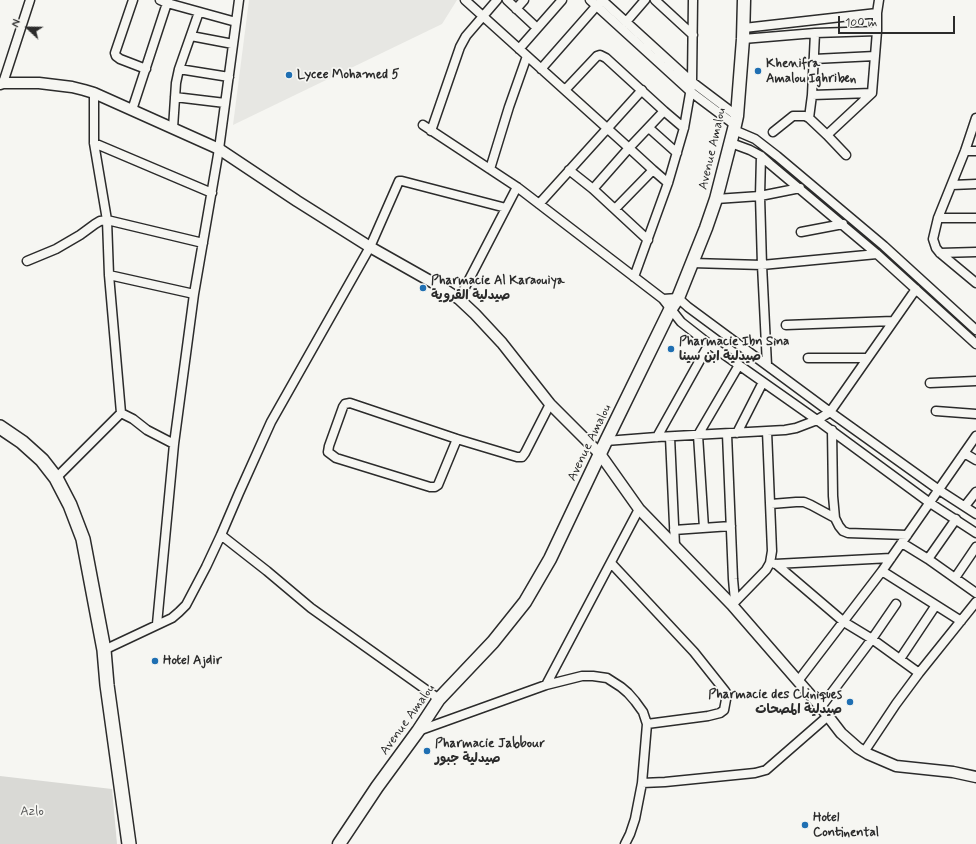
<!DOCTYPE html>
<meta charset="utf-8">
<style>
body{margin:0}
#map{position:relative;width:976px;height:844px;overflow:hidden;background:#f6f6f2;font-family:Mynerve,sans-serif}
canvas{display:block}
.north{position:absolute;left:8px;top:8px;width:40px;height:40px;-webkit-text-stroke:3px #f6f6f2;paint-order:stroke;rotate:292deg;font-size:11px;font-weight:700;line-height:16px;text-align:center;color:#2b2b2b}
.north::after{content:'';display:block;margin:auto;width:14px;height:18px;background:#2b2b2b;clip-path:polygon(50% 0,100% 100%,50% 72%,0 100%)}
.scale{position:absolute;left:838px;top:16px;width:117px;height:18px;box-sizing:border-box;border:2px solid #2b2b2b;border-top:0;padding-left:5px;font-size:12px;line-height:14px;white-space:nowrap;color:#2b2b2b;-webkit-text-stroke:3px #f6f6f2;paint-order:stroke}
</style>
<div id="map">
<canvas width="976" height="844"></canvas>
<div class="north">N</div>
<div class="scale">100 m</div>
</div>
<script>
const ctx = document.querySelector('canvas').getContext('2d');
ctx.lineJoin = 'round';
function fillPath(path, color) { ctx.fillStyle = color; ctx.fill(path, 'evenodd'); }
const toPath = rows => new Path2D(rows.map(r => 'M' + r).join(''));
function trace(path, color, width, dash) { ctx.strokeStyle = color; ctx.lineWidth = width; ctx.lineCap = dash ? 'butt' : 'round'; ctx.setLineDash(dash || []); ctx.stroke(path); }
function write(font, color, halo, rows, align = 'center') {
  ctx.font = font + ' Mynerve,"Playpen Sans Arabic",sans-serif'; ctx.lineWidth = 3.5; ctx.setLineDash([]); ctx.textBaseline = 'middle'; ctx.strokeStyle = halo; ctx.fillStyle = color; for (const [text, x, y, turn = 0] of rows) {
    ctx.save(); ctx.translate(x, y); ctx.rotate((+turn || 0) * Math.PI / 180); ctx.textAlign = isNaN(turn) ? turn : align; if (halo) ctx.strokeText(text, 0, 0); ctx.fillText(text, 0, 0); ctx.restore();
  }
}
fillPath(toPath([
 [249,0,457,0,442,24,233,125]
]), '#e7e7e3');
fillPath(toPath([
 [0,776,112,789,117,844,0,844]
]), '#d9d9d5');
const minor = toPath([
 [133,0,115,53,116,56,120,59,146,69],
 [160,0,167,3,236,22],
 [465,0,629,148,653,170,668,183],
 [507,0,537,28],
 [590,0,691,92,735,125],
 [602,0,692,82,737,116],
 [655,0,693,35],
 [516,9,524,0],
 [626,22,645,0],
 [744,28,877,13],
 [191,36,233,44],
 [743,39,815,33,877,31],
 [519,49,562,0],
 [814,59,875,56],
 [179,69,229,77],
 [541,69,599,3],
 [3,83,30,0],
 [565,90,597,56,600,55,606,58,664,111,684,128],
 [94,93,94,143,107,220,109,275,121,413],
 [812,95,872,93],
 [175,97,225,103],
 [132,110,168,0],
 [809,118,812,95,815,33],
 [976,118,965,151,938,218,933,239,936,248,940,253,976,283],
 [423,125,517,187,663,299,681,322,709,344,817,420,930,503,976,533],
 [173,128,176,83,179,69,199,12],
 [649,128,677,153],
 [734,130,755,139,777,156,884,246,976,330],
 [431,131,460,47,466,36,497,0],
 [773,132,793,116,805,116,809,118,827,135,846,155],
 [827,135,872,93,877,31,877,13,879,0],
 [94,143,212,193],
 [731,143,750,150,761,156,770,164,877,254,976,344],
 [965,151,976,151],
 [761,156,760,196,762,265,767,365],
 [490,169,509,107,527,56],
 [569,170,593,189,648,240],
 [952,185,976,184],
 [593,189,629,148,664,111],
 [716,199,760,196,800,188],
 [539,204,642,90],
 [615,209,653,170],
 [938,218,976,218],
 [801,232,843,224],
 [940,253,976,252],
 [27,261,56,249,80,235,95,224,100,221,107,220,203,243],
 [692,263,762,265,877,254],
 [109,275,194,294],
 [634,277,668,183,684,128,692,82,693,0],
 [459,299,517,187],
 [663,299,678,298,688,307,830,412,939,490,976,514],
 [786,325,893,321],
 [808,358,867,358],
 [930,383,976,381],
 [936,411,976,414],
 [832,430,833,496,835,518,839,526,843,531,848,533,907,535],
 [737,433,763,382],
 [727,434,733,579,735,601],
 [657,437,709,344],
 [670,437,675,546],
 [457,439,438,485,435,487,430,487,336,458,328,452,329,446,343,407,345,404,350,403,457,439,517,457,522,457,525,453,550,404],
 [606,441,657,437,785,430,796,428,817,420,830,412,916,289],
 [964,453,976,460],
 [56,478,121,413,133,419,147,430,174,444],
 [771,504,796,502,804,502,811,505,835,518],
 [965,506,976,492],
 [704,528,698,435,739,365],
 [674,530,731,526],
 [221,535,267,571,311,608,439,699],
 [902,543,928,559,976,593],
 [928,559,956,519],
 [611,563,694,652,725,691,727,694,724,710,720,713,708,716,647,724],
 [775,564,891,558],
 [776,564,844,622,872,639,919,673,976,602],
 [882,571,961,621],
 [955,578,976,547],
 [732,605,766,570,770,563,772,551,767,431],
 [157,624,174,444,194,294,219,149,239,0],
 [104,650,172,618,179,612,186,605,206,567,221,535,239,493,271,422,370,247,399,181,402,181,506,208],
 [900,659,936,605],
 [798,681,882,571,976,436],
 [546,685,639,509],
 [821,707,872,639,896,604],
 [418,731,546,685,582,676,593,676,607,678,621,687,628,693,635,701,643,712,647,724,642,783,665,782,755,773,766,770,828,716],
 [864,752,896,704,919,673],
 [625,844,630,834,635,819,642,783]
]);
const tertiary = toPath([
 [0,84,3,83,39,83,72,87,84,90,94,93,132,110,219,149,297,201,370,247,439,286,459,299,475,314,502,343,550,404,600,454,639,509,732,605,798,681,821,707,841,733,858,748,868,754,896,766,953,772,976,777]
]);
const secondary = toPath([
 [339,844,377,787,418,731,439,699,493,642,525,602,550,559,606,441,670,310,678,298,706,228,716,199,735,125,737,116,743,39,744,0]
]);
const primary = toPath([
 [0,427,22,442,42,460,56,478,70,505,83,539,104,650,107,685,129,844]
]);
trace(minor, '#2b2b2b', 11);
trace(tertiary, '#2b2b2b', 13);
trace(secondary, '#2b2b2b', 15);
trace(primary, '#2b2b2b', 16);
trace(minor, '#f6f6f2', 8);
trace(tertiary, '#f6f6f2', 10);
trace(secondary, '#f6f6f2', 12);
trace(primary, '#f6f6f2', 13);
for (const [x, y, r, color] of [
 [758,71,4,"#1f6fb2"],
 [289,75,4,"#1f6fb2"],
 [423,288,4,"#1f6fb2"],
 [671,349,4,"#1f6fb2"],
 [155,661,4,"#1f6fb2"],
 [850,702,4,"#1f6fb2"],
 [427,751,4,"#1f6fb2"],
 [805,825,4,"#1f6fb2"]
]) { const dot = new Path2D(); dot.arc(x, y, r, 0, 2 * Math.PI); ctx.fillStyle = color; ctx.fill(dot); trace(dot, '#f6f6f2', 1.5); }
write('bold 13px', '#2b2b2b', '#f6f6f2', [
 ["Khenifra",766,64],
 ["Amalou Ighriben",766,79],
 ["Lycee Mohamed 5",297,75],
 ["Pharmacie Al Karaouiya",431,281],
 ["صيدلية القروية",431,296],
 ["Pharmacie Ibn Sina",679,342],
 ["صيدلية ابن سينا",679,357],
 ["Hotel Ajdir",163,661],
 ["Pharmacie des Cliniques",842,695,"right"],
 ["صيدلية المصحات",842,710,"right"],
 ["Pharmacie Jabbour",435,744],
 ["صيدلية جبور",435,759],
 ["Hotel",813,818],
 ["Continental",813,833]
], 'left');
write('13px', '#2b2b2b', '#f6f6f2', [
 ["Avenue Amalou",713,149,-77],
 ["Avenue Amalou",590,443,-64],
 ["Avenue Amalou",408,720,-54]
]);
write('13px', '#565656', '#f6f6f2', [
 ["Azlo",32,812]
]);
</script>
